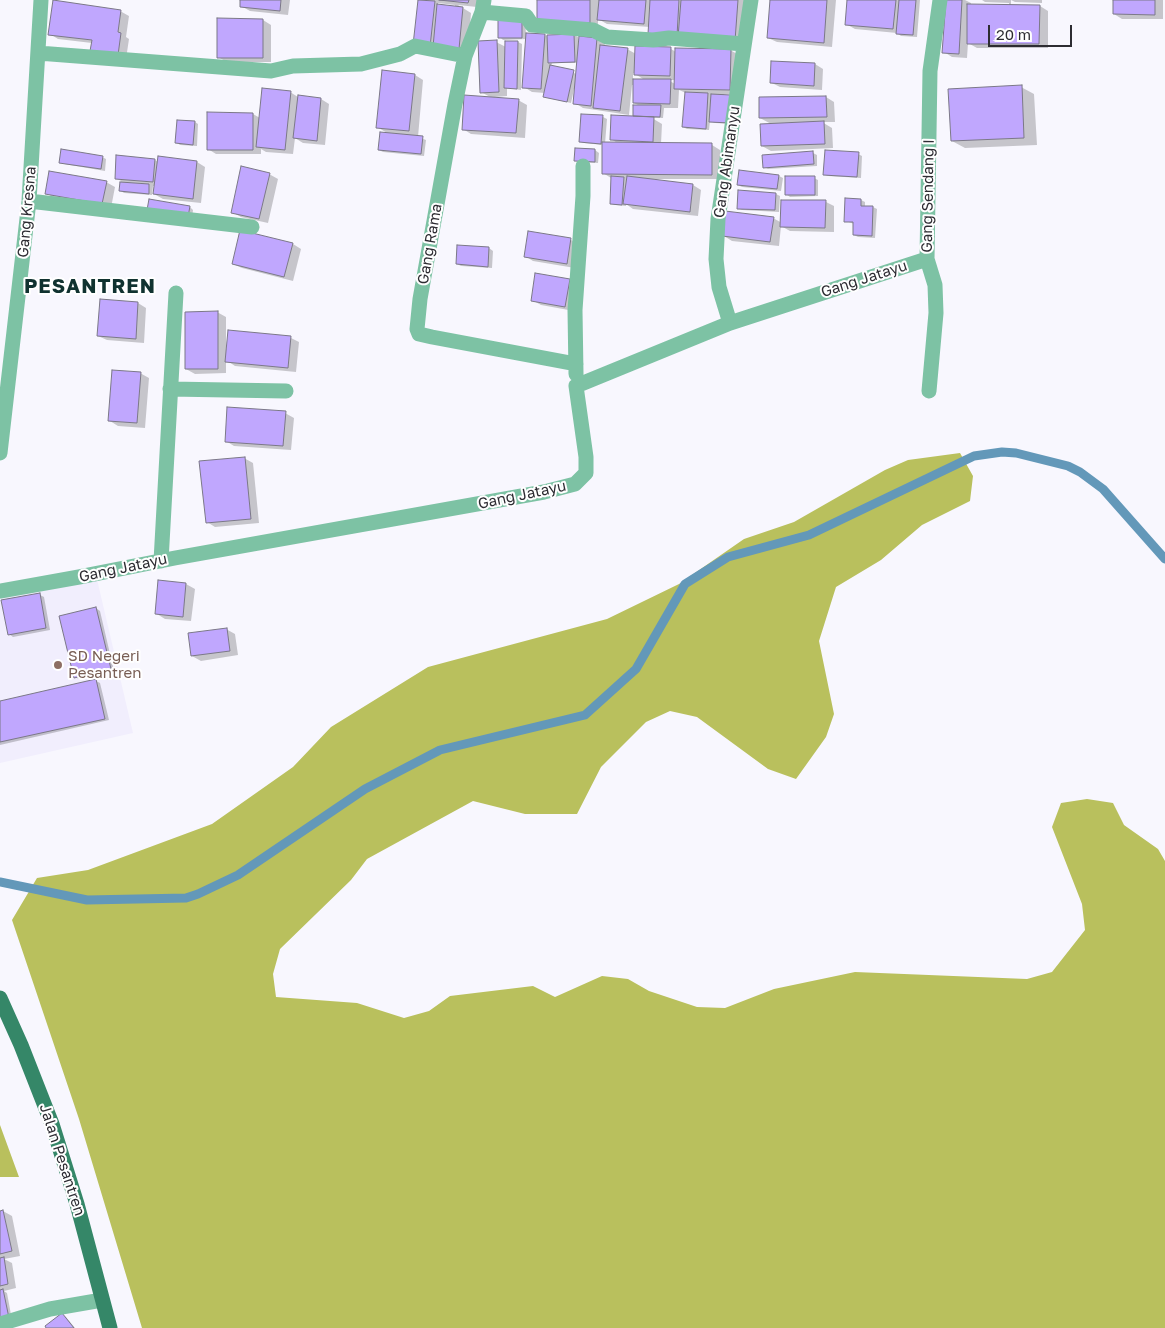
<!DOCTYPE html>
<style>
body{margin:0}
#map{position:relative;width:1165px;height:1328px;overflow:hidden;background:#f8f7fe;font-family:"Golos Text",sans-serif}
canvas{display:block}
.scale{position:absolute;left:988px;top:25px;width:84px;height:22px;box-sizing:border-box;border:2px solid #2d2c32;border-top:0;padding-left:6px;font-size:15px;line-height:18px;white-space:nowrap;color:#2d2c32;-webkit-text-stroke:4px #fff;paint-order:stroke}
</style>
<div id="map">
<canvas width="1165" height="1328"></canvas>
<div class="scale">20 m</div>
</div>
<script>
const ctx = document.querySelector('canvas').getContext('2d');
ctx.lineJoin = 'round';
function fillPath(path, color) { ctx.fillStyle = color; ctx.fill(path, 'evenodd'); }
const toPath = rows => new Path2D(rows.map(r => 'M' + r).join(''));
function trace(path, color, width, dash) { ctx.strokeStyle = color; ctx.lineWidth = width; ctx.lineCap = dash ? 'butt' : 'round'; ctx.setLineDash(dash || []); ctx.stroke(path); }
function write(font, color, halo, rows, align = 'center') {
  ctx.font = font + ' "Golos Text",sans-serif'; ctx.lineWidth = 4; ctx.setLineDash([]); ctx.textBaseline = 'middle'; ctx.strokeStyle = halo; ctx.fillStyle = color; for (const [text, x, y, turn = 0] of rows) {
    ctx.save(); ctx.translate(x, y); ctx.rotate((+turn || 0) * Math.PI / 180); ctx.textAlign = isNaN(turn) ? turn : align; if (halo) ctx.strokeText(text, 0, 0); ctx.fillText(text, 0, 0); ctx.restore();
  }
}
fillPath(toPath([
 [96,575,133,733,0,763,0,597]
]), '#f1eefd');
fillPath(toPath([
 [960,453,973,476,970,501,922,525,881,560,836,587,819,641,834,714,826,737,796,779,768,769,697,717,670,711,646,722,601,767,577,814,525,814,473,801,367,859,351,880,280,949,273,974,276,997,357,1003,404,1018,429,1011,450,996,533,986,555,997,602,976,628,979,649,991,697,1007,725,1008,774,989,855,972,1027,979,1052,972,1085,930,1082,904,1052,827,1061,803,1087,799,1113,803,1124,825,1158,849,1165,861,1165,1328,142,1328,79,1119,12,920,37,878,88,870,212,824,293,767,331,727,428,667,607,619,679,584,744,539,794,522,885,470,908,460],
 [0,1125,19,1177,0,1177]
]), '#b9c05d');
fillPath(toPath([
 [242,0,290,0,288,15,250,11,241,6],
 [425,0,477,0,477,7,458,5,471,13,468,53,418,47,429,2],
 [438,3,455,5,455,7,438,6],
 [538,0,747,0,743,45,650,27,607,24,598,19,598,27],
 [771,0,836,0,832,47,777,42,768,38],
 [848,0,920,0,917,37,901,36,897,33,855,29,846,24],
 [947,0,965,0,971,3,971,5,1009,6,1009,3,985,2,982,0,1042,0,1042,3,1015,2,1011,0,1011,6,1040,6,1048,11,1048,48,977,48,968,43,967,58,952,57,944,52],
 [1114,0,1163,0,1163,19,1122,19,1114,14],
 [120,11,129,16,126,37,129,39,126,59,92,43,58,39,50,34],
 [263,20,271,25,271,62,227,62,218,57],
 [525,20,526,34,545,35,548,37,574,35,578,37,578,44,596,39,605,44,604,47,627,49,636,54,671,49,676,52,730,50,739,55,738,94,724,94,733,124,715,123,710,121,709,130,687,129,683,127,686,93,679,90,678,108,664,108,663,118,652,118,662,124,661,144,712,145,720,150,720,179,654,179,654,180,693,185,701,190,698,216,633,209,626,204,626,206,615,205,611,203,611,178,603,173,603,145,584,143,580,141,582,115,603,117,607,119,605,144,619,144,611,139,639,118,634,115,640,106,634,103,634,85,632,85,629,115,583,108,575,103,576,89,574,89,571,103,548,98,544,96,545,93,532,92,524,87,527,39,503,40,500,37],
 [552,63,578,63,577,74,551,67],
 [633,73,640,77,646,81,633,80],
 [668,80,676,80,675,84],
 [496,42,506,47,518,42,522,44,521,90,507,88,507,96,495,97,495,98,518,100,527,105,525,138,471,134,463,129,492,98,481,92],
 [815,64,823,69,822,90,780,87,772,83],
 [383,71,415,75,423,80,418,137,426,140,424,156,383,152,379,150,389,134,377,127],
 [1021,87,1034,94,1037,145,965,148,952,141],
 [290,92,298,97,321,99,329,104,325,145,303,143,295,138,293,154,266,152,261,149,261,154,216,154,208,149,253,114,260,118],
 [826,97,834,102,835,122,822,122,832,128,833,148,771,151,762,146,773,125,760,118],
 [195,122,198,124,197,146,180,145,176,142],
 [595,150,599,153,598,163,580,162,576,160],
 [813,153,817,155,817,166,768,169,764,167],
 [858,154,862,156,861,178,828,176,824,174],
 [102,157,106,159,105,171,64,164,60,162],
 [159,158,197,162,205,167,201,203,163,199,154,194,155,186,153,186,152,195,124,193,121,191,121,181,116,178,155,160,158,162],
 [740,171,779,176,783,178,781,191,742,187,738,185],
 [269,174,278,179,268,223,241,217,232,212],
 [814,178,818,180,818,196,790,197,786,194],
 [106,182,115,187,111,208,54,198,46,193],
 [776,194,780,196,779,212,742,210,738,208],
 [150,200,190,207,193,210,192,218],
 [861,200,865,202,865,207,873,207,877,209,875,238,858,237,854,235,854,224,846,221],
 [826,202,834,206,834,232,790,231,781,226,779,246,732,241,724,236,773,218,782,223],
 [529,233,571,240,579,245,575,268,533,261,525,256],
 [293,244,301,249,293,281,242,268,233,264],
 [489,248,493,251,492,268,461,266,457,264],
 [570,280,574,311,541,305,532,300],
 [138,303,146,308,144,343,107,340,98,336],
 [217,312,226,317,226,349,291,338,299,342,296,372,235,366,226,360,226,373,195,374,186,369],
 [140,373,149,378,145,428,118,426,110,421],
 [285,413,294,418,291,450,234,446,226,441],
 [244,458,253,463,259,523,215,527,207,522],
 [159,581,186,584,195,589,191,621,165,619,157,614],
 [40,595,44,597,50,630,13,637,9,634],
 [96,608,100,611,114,671,79,679,75,677],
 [226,629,235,634,238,655,201,661,192,656],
 [96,681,100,683,109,720,0,745,0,702],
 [3,1211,12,1216,20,1256,4,1259,12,1263,16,1288,4,1291,7,1293,12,1320,0,1322,0,1212],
 [62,1314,66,1317,75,1328,48,1328]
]), '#0003');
trace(toPath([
 [0,882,87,900,186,898,198,894,238,875,365,789,440,750,585,715,636,669,685,584,728,557,809,535,974,456,1002,452,1016,453,1068,466,1080,472,1103,489,1165,559]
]), '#6398b9', 9);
const building = toPath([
 [53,0,121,10,118,32,121,33,118,55,90,51,92,40,48,35,53,0],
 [240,0,281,0,280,11,240,7,240,0],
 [418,0,435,1,430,47,413,45,418,0],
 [439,0,469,0,468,3,439,0],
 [537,0,590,0,590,23,537,23,537,0],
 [599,0,646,0,644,24,597,20,599,0],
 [650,0,679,0,677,36,648,34,650,0],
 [681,0,738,0,735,41,678,37,681,0],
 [770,0,827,0,824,43,767,38,770,0],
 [847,0,896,0,893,29,845,25,847,0],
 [899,0,916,0,913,35,896,34,899,0],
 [946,0,962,0,959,54,942,53,946,0],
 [1113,0,1155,0,1155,15,1113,14,1113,0],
 [437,4,463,7,459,49,433,47,437,4],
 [967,4,1040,5,1039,44,967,44,967,4],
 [522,16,522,38,498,38,498,17,522,16],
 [217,18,263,19,263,58,217,58,217,18],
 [526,33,545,34,541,89,522,88,526,33],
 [574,34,575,62,548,63,547,35,574,34],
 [579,36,597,38,591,106,573,104,579,36],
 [497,40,499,92,480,93,478,41,497,40],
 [505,41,518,41,517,89,504,88,505,41],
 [600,45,628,48,620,111,593,108,600,45],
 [635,46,671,47,670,76,634,75,635,46],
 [675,48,731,49,730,90,674,89,675,48],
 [771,61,815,63,814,86,770,83,771,61],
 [550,65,574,70,567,102,543,97,550,65],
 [382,70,415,74,409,131,376,128,382,70],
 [633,79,671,79,670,104,633,103,633,79],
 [1022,85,1024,138,951,141,948,89,1022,85],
 [262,88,291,91,285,150,256,147,262,88],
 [685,92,708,93,706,129,682,127,685,92],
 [711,94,731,95,730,123,709,122,711,94],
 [298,95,321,98,317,141,293,138,298,95],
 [464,95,519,99,516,133,462,130,464,95],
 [826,96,827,117,759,118,759,97,826,96],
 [633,105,661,105,660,117,633,116,633,105],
 [207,112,253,113,253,150,207,150,207,112],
 [581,114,603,115,601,144,579,142,581,114],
 [611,115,654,117,653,142,610,140,611,115],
 [177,120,195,121,193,145,175,143,177,120],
 [824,121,825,144,761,146,760,124,824,121],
 [380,132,423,136,421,154,378,150,380,132],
 [602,142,712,143,712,175,602,174,602,142],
 [575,148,595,149,595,162,574,161,575,148],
 [61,149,103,156,101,169,59,163,61,149],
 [825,150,859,152,857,177,823,175,825,150],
 [813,151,814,164,763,168,762,155,813,151],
 [116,155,155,159,153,182,115,179,116,155],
 [158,156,197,161,193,199,153,194,158,156],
 [241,166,270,173,259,219,231,213,241,166],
 [739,170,779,175,777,189,737,185,739,170],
 [49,171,107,181,102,204,45,194,49,171],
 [611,176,624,177,622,205,610,204,611,176],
 [627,176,693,184,690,212,623,204,627,176],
 [785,176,815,176,815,195,785,195,785,176],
 [120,182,149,184,149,194,119,191,120,182],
 [738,190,776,193,775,210,737,209,738,190],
 [845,198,861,199,861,206,873,206,872,236,853,235,853,222,844,222,845,198],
 [149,199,190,206,188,217,147,210,149,199],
 [781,200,826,200,825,228,780,227,781,200],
 [725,211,774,217,770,242,722,236,725,211],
 [240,230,293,243,284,277,232,264,240,230],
 [528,231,571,238,567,264,524,257,528,231],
 [457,245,489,247,488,267,456,264,457,245],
 [535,273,570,279,565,307,531,301,535,273],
 [100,299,138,302,136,339,97,336,100,299],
 [218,311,218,369,185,369,185,312,218,311],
 [228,330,291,336,288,368,225,362,228,330],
 [112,370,141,372,137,423,108,421,112,370],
 [227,407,286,411,283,446,225,442,227,407],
 [245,457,251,519,206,523,199,461,245,457],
 [158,580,186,583,183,617,155,614,158,580],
 [40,593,46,628,8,635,1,600,40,593],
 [96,607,111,669,74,678,59,616,96,607],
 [227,628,230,651,191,656,188,633,227,628],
 [96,679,105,719,0,742,0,701,96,679],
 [3,1210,12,1251,0,1254,0,1211,3,1210],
 [4,1257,8,1284,0,1286,0,1258,4,1257],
 [3,1289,9,1318,0,1320,0,1290,3,1289],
 [62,1313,74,1328,46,1328,45,1326,62,1313]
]);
fillPath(building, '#c0a7fe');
trace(building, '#7b7887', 1);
trace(toPath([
 [484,0,482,12,465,56,455,104,420,299,417,329,419,334,432,337,576,364],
 [482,12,526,16,532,25,593,30,607,37,653,40,669,38,744,44],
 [38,53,271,71,293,66,361,64,400,54,415,46,465,56],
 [29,201,252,227],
 [730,323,719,287,716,259,718,219,751,0],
 [576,374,575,310,583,196,583,166],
 [170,389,286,391],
 [929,391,936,313,935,285,927,259,930,71,940,0],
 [0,453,29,201,41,0],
 [161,561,176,293],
 [0,591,79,577,175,558,544,492,575,484,586,473,586,457,576,386,730,323,927,259],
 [0,1324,50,1309,102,1300]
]), '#7dc2a4', 15);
trace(toPath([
 [0,998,21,1045,52,1124,77,1204,110,1328]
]), '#358768', 15);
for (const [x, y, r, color] of [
 [58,665,5,"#8d6e63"]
]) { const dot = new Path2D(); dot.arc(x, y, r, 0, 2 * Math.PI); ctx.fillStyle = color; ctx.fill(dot); trace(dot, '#fff', 2); }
write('15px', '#2d2c32', '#fff', [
 ["Gang Abimanyu",727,162,-82],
 ["Gang Sendang I",928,196,-89],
 ["Gang Kresna",27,212,-85],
 ["Gang Rama",430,244,-80],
 ["Gang Jatayu",864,279,-18],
 ["Gang Jatayu",522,495,-12],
 ["Gang Jatayu",123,568,-12],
 ["Jalan Pesantren",62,1160,72]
]);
write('15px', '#785e54', '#fff', [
 ["SD Negeri",68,656],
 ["Pesantren",68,673]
], 'left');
ctx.letterSpacing = '1px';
write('bold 20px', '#103230', '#fff', [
 ["PESANTREN",90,287]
]);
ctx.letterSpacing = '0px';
</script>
